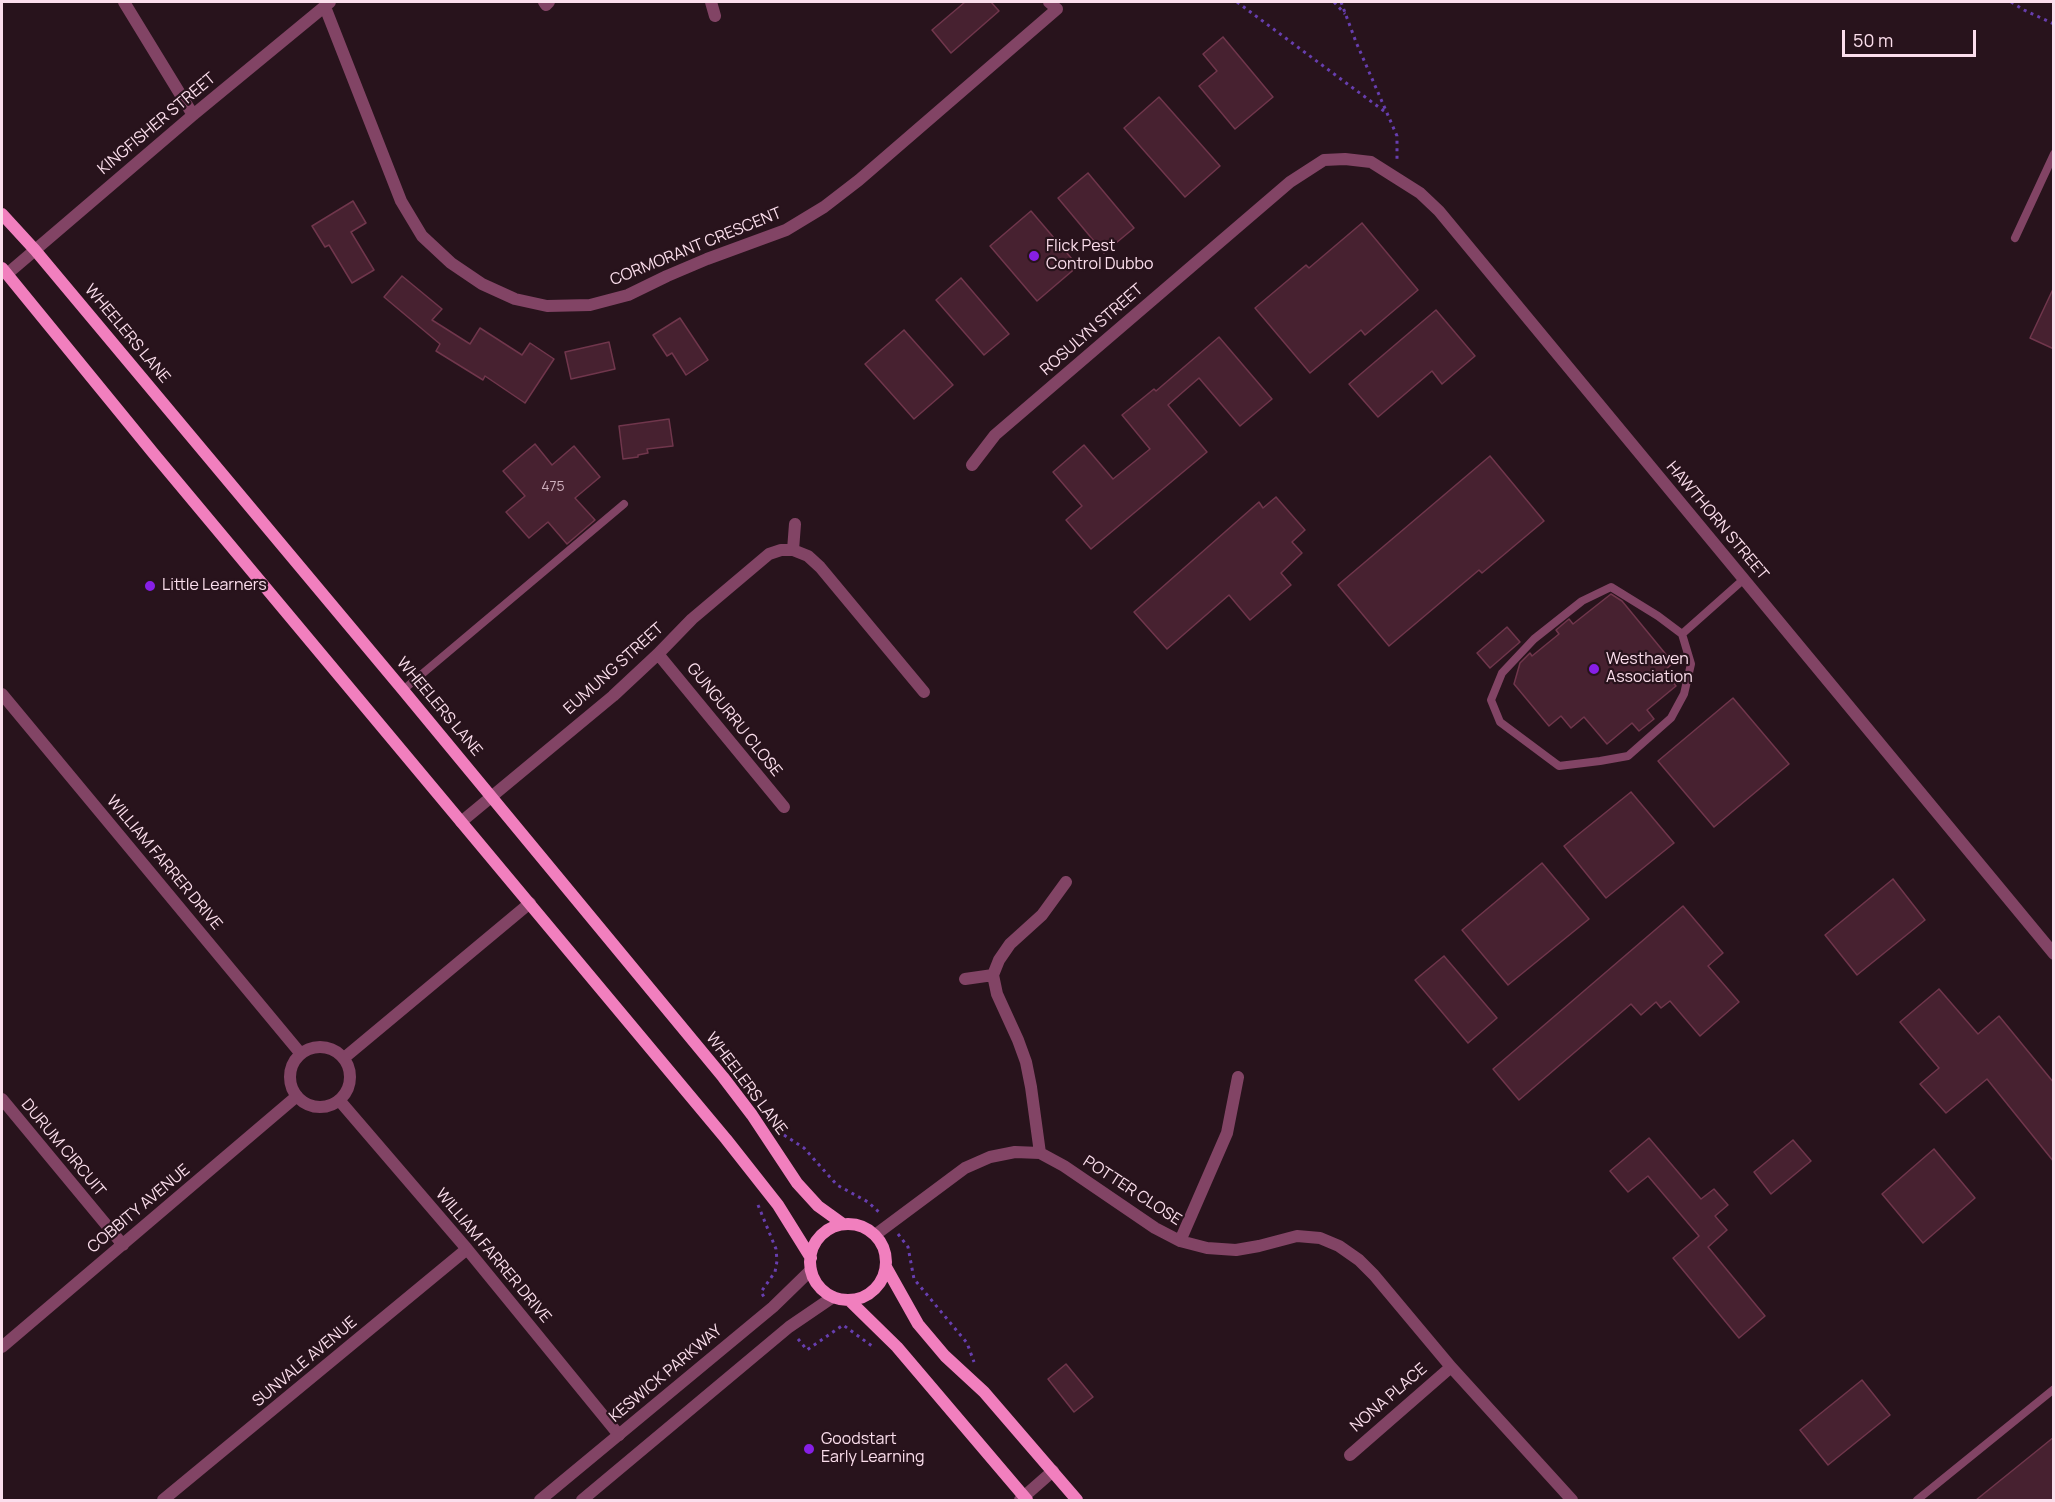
<!DOCTYPE html>
<style>
body{margin:0}
#map{position:relative;width:2055px;height:1502px;overflow:hidden;background:#28131c;font-family:Manrope,sans-serif}
canvas{display:block}
.frame{position:absolute;inset:0;border:3px solid #fbdeec;pointer-events:none}
.scale{position:absolute;left:1842px;top:30px;width:134px;height:27px;box-sizing:border-box;border:3px solid #fbdeec;border-top:0;padding-left:8px;font-size:18px;line-height:21px;white-space:nowrap;color:#fbdeec;-webkit-text-stroke:4px #28131c;paint-order:stroke}
</style>
<div id="map">
<canvas width="2055" height="1502"></canvas>
<div class="frame"></div>
<div class="scale">50 m</div>
</div>
<script>
const ctx = document.querySelector('canvas').getContext('2d');
ctx.lineJoin = 'round';
function fillPath(path, color) { ctx.fillStyle = color; ctx.fill(path, 'evenodd'); }
const toPath = rows => new Path2D(rows.map(r => 'M' + r).join(''));
function trace(path, color, width, dash) { ctx.strokeStyle = color; ctx.lineWidth = width; ctx.lineCap = dash ? 'butt' : 'round'; ctx.setLineDash(dash || []); ctx.stroke(path); }
function write(font, color, halo, rows, align = 'center') {
  ctx.font = font + ' Manrope,sans-serif'; ctx.lineWidth = 4.5; ctx.setLineDash([]); ctx.textBaseline = 'middle'; ctx.strokeStyle = halo; ctx.fillStyle = color; for (const [text, x, y, turn = 0] of rows) {
    ctx.save(); ctx.translate(x, y); ctx.rotate((+turn || 0) * Math.PI / 180); ctx.textAlign = isNaN(turn) ? turn : align; if (halo) ctx.strokeText(text, 0, 0); ctx.fillText(text, 0, 0); ctx.restore();
  }
}
const building = toPath([
 [965,2,991,2,999,11,951,53,932,30,965,2],
 [1223,37,1273,97,1235,129,1199,86,1217,71,1203,54,1223,37],
 [1159,97,1220,166,1185,197,1124,128,1159,97],
 [1088,173,1134,228,1104,253,1058,198,1088,173],
 [353,201,366,223,351,232,374,270,352,283,329,245,325,247,312,226,353,201],
 [1031,211,1078,266,1037,301,990,246,1031,211],
 [1362,223,1418,290,1365,335,1361,330,1310,373,1255,308,1306,265,1309,268,1362,223],
 [402,276,442,309,432,320,470,344,480,328,522,355,530,343,554,359,525,403,485,376,483,380,436,351,440,344,384,297,402,276],
 [961,278,1009,334,984,355,936,300,961,278],
 [2054,287,2054,349,2030,338,2054,287],
 [1436,310,1475,356,1442,384,1432,371,1378,417,1349,384,1436,310],
 [680,318,708,360,686,375,672,353,667,356,653,335,680,318],
 [904,330,953,385,914,419,865,364,904,330],
 [1219,337,1272,399,1240,426,1199,378,1168,405,1207,452,1091,549,1066,520,1082,506,1053,472,1084,445,1113,479,1150,449,1122,415,1154,389,1156,391,1219,337],
 [609,342,615,369,571,379,565,352,609,342],
 [669,419,673,446,647,449,648,453,638,455,638,457,623,459,619,426,669,419],
 [535,444,552,465,574,446,600,477,575,498,595,520,567,544,548,522,529,538,506,512,525,496,503,471,535,444],
 [1490,456,1544,521,1482,573,1479,570,1389,646,1338,585,1490,456],
 [1276,497,1305,530,1292,542,1302,553,1281,573,1291,585,1250,620,1229,595,1167,649,1134,612,1259,502,1263,508,1276,497],
 [1611,594,1622,601,1673,663,1664,671,1676,686,1647,710,1654,719,1639,731,1632,723,1607,744,1584,717,1571,728,1561,716,1549,726,1514,684,1520,663,1530,653,1532,656,1559,634,1556,630,1569,619,1573,624,1611,594],
 [1507,627,1520,642,1490,668,1477,653,1507,627],
 [1733,698,1789,764,1714,827,1658,761,1733,698],
 [1631,792,1674,843,1606,898,1564,846,1631,792],
 [1542,863,1589,919,1508,985,1462,930,1542,863],
 [1893,879,1925,920,1857,975,1825,935,1893,879],
 [1683,906,1723,953,1708,966,1739,1002,1700,1036,1670,1001,1661,1008,1656,1002,1641,1015,1631,1004,1519,1100,1493,1069,1683,906],
 [1444,956,1497,1018,1468,1043,1415,980,1444,956],
 [1939,989,1978,1034,1999,1016,2054,1083,2054,1162,1987,1079,1946,1113,1920,1084,1939,1068,1900,1022,1939,989],
 [1649,1138,1701,1199,1714,1189,1728,1205,1715,1216,1727,1230,1708,1247,1765,1316,1739,1338,1673,1258,1699,1236,1648,1176,1628,1192,1610,1171,1649,1138],
 [1793,1140,1811,1161,1771,1194,1754,1172,1793,1140],
 [1934,1149,1975,1198,1923,1243,1882,1194,1934,1149],
 [1066,1364,1093,1397,1074,1412,1048,1379,1066,1364],
 [1862,1380,1890,1415,1828,1465,1800,1430,1862,1380],
 [2054,1437,2054,1500,1976,1500,2054,1437]
]);
fillPath(building, '#472130');
trace(building, '#70364c', 1.5);
trace(toPath([
 [1237,2,1388,114],
 [1334,2,1345,14],
 [1341,2,1356,42,1397,136,1397,160],
 [2011,2,2024,10,2054,24],
 [784,1135,804,1148,837,1185,868,1202,880,1213],
 [758,1205,776,1249,777,1261,775,1272,761,1292,764,1297],
 [898,1234,908,1247,914,1279,967,1343,974,1362],
 [798,1339,807,1350,843,1325,872,1346]
]), '#673eaf', 3, [3, 4.5]);
trace(toPath([
 [2015,238,2054,154],
 [1682,634,1691,664,1684,694,1671,718,1628,756,1600,761,1559,766,1500,722,1491,700,1502,673,1534,639,1582,601,1611,587,1658,616,1682,634,1744,579],
 [403,690,624,504],
 [1917,1500,2054,1389]
]), '#824465', 8);
trace(toPath([
 [124,2,193,115],
 [544,2,546,5,549,2],
 [711,2,715,16],
 [325,7,401,201,422,236,451,263,482,284,515,299,547,306,590,305,628,295,667,276,707,259,786,230,824,207,859,180,1057,9,1049,2],
 [7,274,193,115,330,2],
 [972,465,995,435,1290,182,1324,160,1345,159,1371,162,1420,193,1439,211,2054,954],
 [793,550,795,524],
 [658,654,784,807],
 [2,694,301,1054],
 [461,822,613,696,658,654,692,619,769,554,781,550,793,550,808,556,820,567,924,692],
 [965,979,993,975],
 '290 1077a30 30 0 1 1 60 0a30 30 0 1 1-60 0Z',
 [344,1058,530,903],
 [2,1099,123,1245],
 [339,1100,467,1249,619,1435],
 [1040,1153,1031,1087,1026,1062,1018,1040,997,994,993,975,999,960,1010,944,1042,915,1066,882],
 [875,1235,965,1168,990,1157,1015,1152,1040,1153,1064,1166,1155,1228,1180,1241,1207,1248,1236,1250,1259,1246,1297,1236,1320,1238,1339,1246,1359,1260,1374,1275,1451,1367,1572,1500],
 [1180,1241,1227,1133,1238,1077],
 [2,1347,297,1096],
 [1350,1455,1451,1367],
 [163,1500,467,1249],
 [1020,1500,1053,1471]
]), '#824465', 12);
trace(toPath([
 [540,1500,773,1307,811,1270],
 [582,1500,789,1327,833,1297]
]), '#824465', 12);
trace(toPath([
 [2,214,35,250,403,690,723,1077,752,1115,797,1183,818,1206,843,1224],
 [2,268,154,454,726,1139,778,1205,811,1258],
 '810 1262a38 38 0 1 1 76 0a38 38 0 1 1-76 0Z',
 [886,1267,918,1324,945,1356,984,1392,1077,1500],
 [849,1300,897,1347,1027,1500]
]), '#f17fbe', 12);
for (const [x, y, r, color] of [
 [1034,256,6,"#871fe6"],
 [150,586,6,"#871fe6"],
 [1594,669,6,"#871fe6"],
 [809,1449,6,"#871fe6"]
]) { const dot = new Path2D(); dot.arc(x, y, r, 0, 2 * Math.PI); ctx.fillStyle = color; ctx.fill(dot); trace(dot, '#28131c', 2); }
write('14px', '#ceafbd', null, [
 ["475",553,487]
]);
write('16px', '#fbdeec', '#28131c', [
 ["KINGFISHER STREET",157,124,-40],
 ["CORMORANT CRESCENT",696,247,-22],
 ["ROSULYN STREET",1092,330,-41],
 ["WHEELERS LANE",127,334,50],
 ["HAWTHORN STREET",1717,521,50],
 ["EUMUNG STREET",614,669,-42],
 ["WHEELERS LANE",439,707,50],
 ["GUNGURRU CLOSE",734,720,51],
 ["WILLIAM FARRER DRIVE",164,863,50],
 ["WHEELERS LANE",746,1084,53],
 ["DURUM CIRCUIT",63,1148,50],
 ["POTTER CLOSE",1132,1191,33],
 ["COBBITY AVENUE",139,1209,-40],
 ["WILLIAM FARRER DRIVE",493,1256,50],
 ["SUNVALE AVENUE",305,1362,-40],
 ["KESWICK PARKWAY",666,1374,-40],
 ["NONA PLACE",1389,1398,-41]
]);
write('16px', '#fbdeec', '#28131c', [
 ["Flick Pest",1046,247],
 ["Control Dubbo",1046,265],
 ["Little Learners",162,586],
 ["Westhaven",1606,660],
 ["Association",1606,678],
 ["Goodstart",821,1440],
 ["Early Learning",821,1458]
], 'left');
</script>
